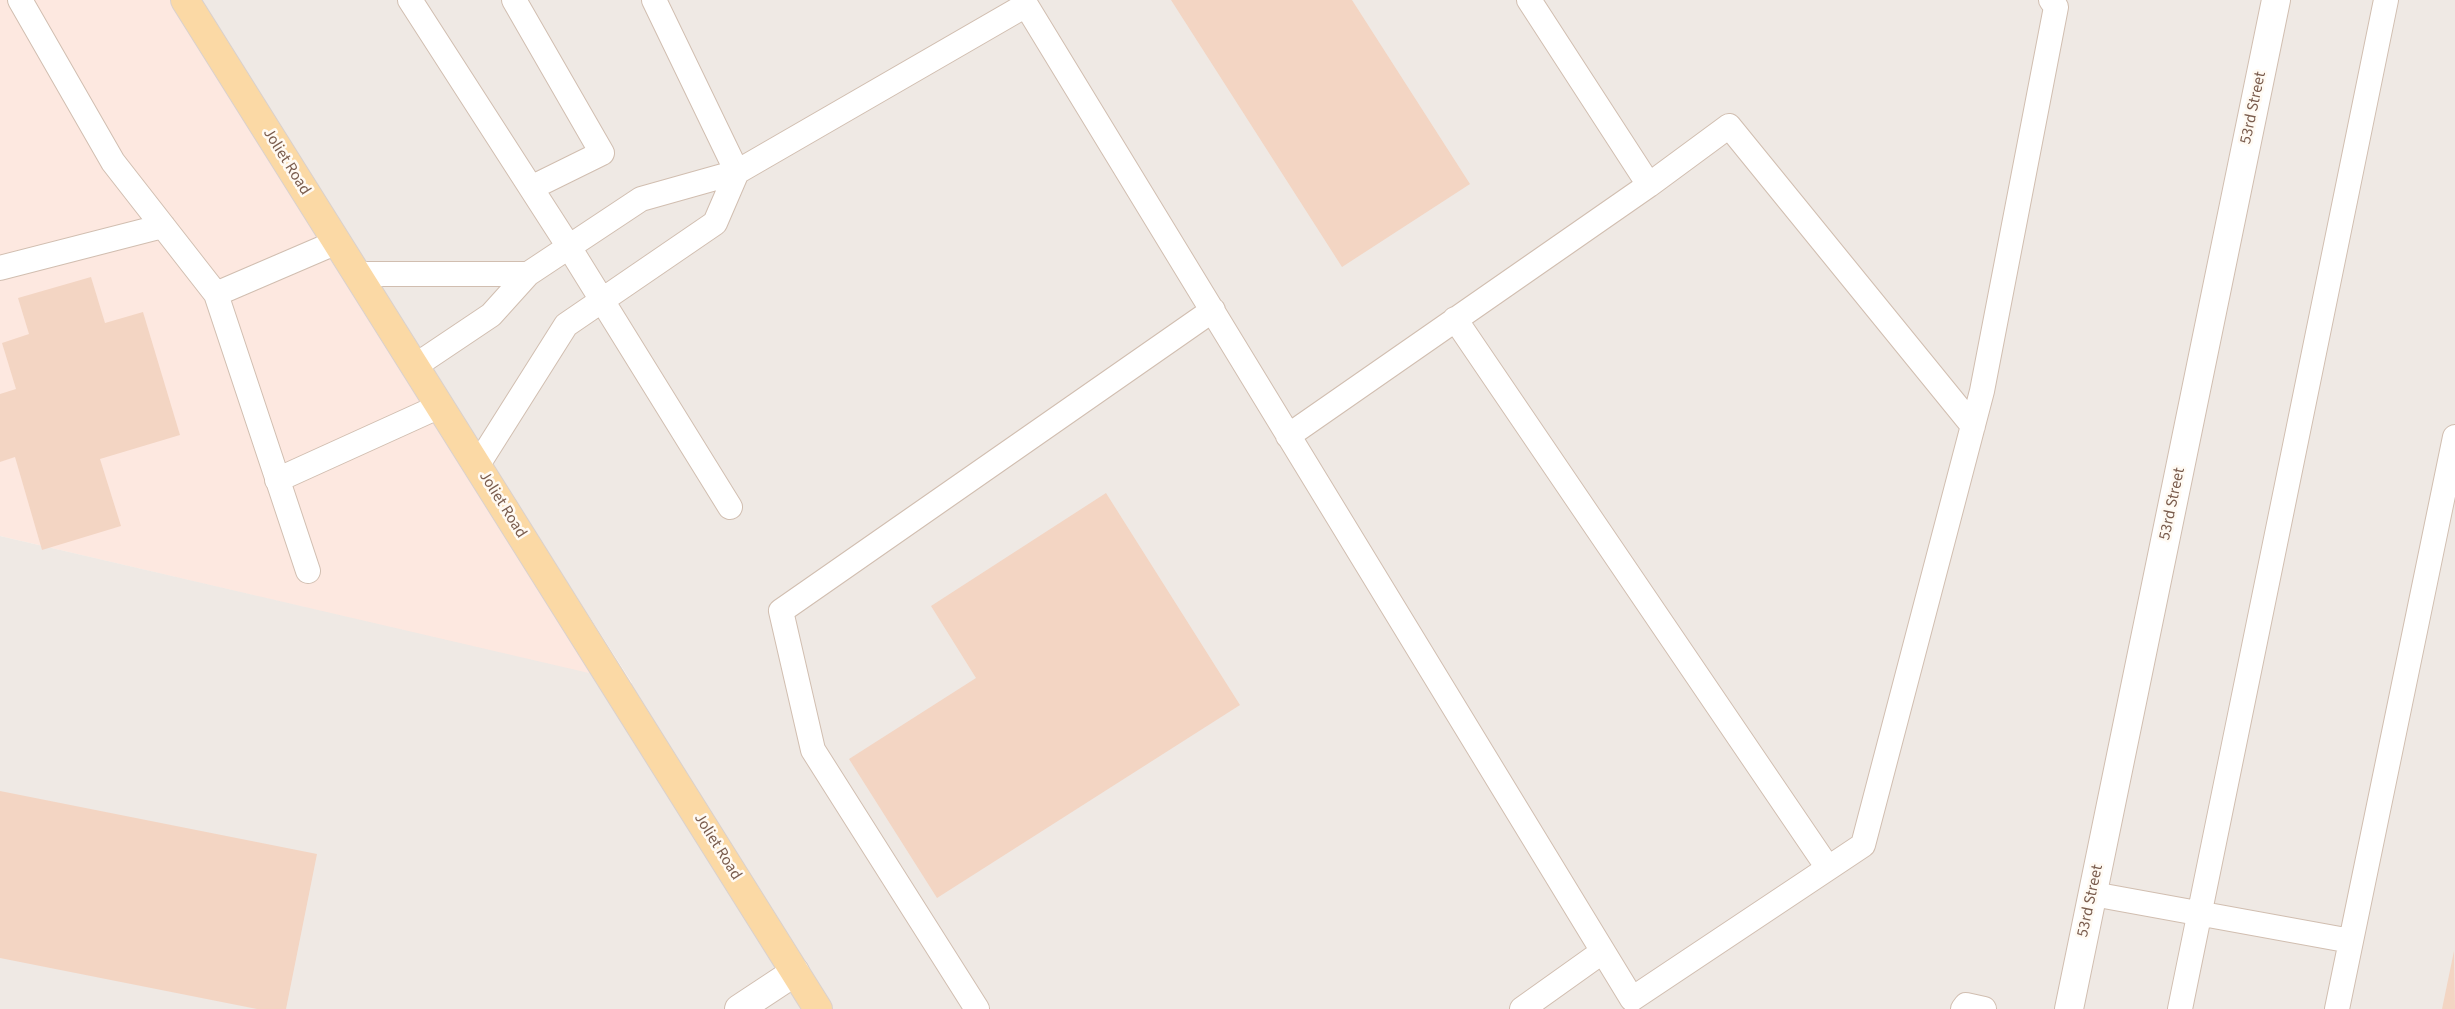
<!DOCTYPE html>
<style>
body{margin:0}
canvas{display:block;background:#fdf6ec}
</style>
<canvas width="2455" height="1009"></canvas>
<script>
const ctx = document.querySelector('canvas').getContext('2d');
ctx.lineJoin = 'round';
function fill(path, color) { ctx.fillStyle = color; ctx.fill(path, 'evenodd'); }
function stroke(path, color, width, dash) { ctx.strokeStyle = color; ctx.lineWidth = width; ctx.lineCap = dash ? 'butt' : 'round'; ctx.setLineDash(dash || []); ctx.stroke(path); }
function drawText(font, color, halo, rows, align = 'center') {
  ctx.font = font + ' "Source Sans 3",sans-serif'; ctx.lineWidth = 5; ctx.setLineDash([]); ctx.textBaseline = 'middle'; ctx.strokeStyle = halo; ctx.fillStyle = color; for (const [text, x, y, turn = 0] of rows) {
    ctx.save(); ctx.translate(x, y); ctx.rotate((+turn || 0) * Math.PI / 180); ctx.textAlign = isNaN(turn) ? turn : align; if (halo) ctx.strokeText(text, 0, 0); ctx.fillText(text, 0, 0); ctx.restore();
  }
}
fill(new Path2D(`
 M0,0H195L632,684L0,536Z`), '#fde8e0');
fill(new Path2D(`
 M195,0H2455V1009H0V536L632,683Z`), '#efe9e4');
fill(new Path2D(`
 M1171,0H1352L1470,184L1342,267Z
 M91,277L105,323L143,312L180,435L100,459L121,526L42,550L15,457L0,462V394L16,389L2,343L29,334L18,298Z
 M1106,493L1240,705L937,898L849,759L976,678L931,606Z
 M0,791L317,854L286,1009H257L0,958Z
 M2454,951L2455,1009H2442Z`), '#f3d5c3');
const lane = new Path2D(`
 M20,0L113,162L216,294
 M410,0L569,247L730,507
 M514,0L602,153L531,188
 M654,0L737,172L1026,5L1632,999L1863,845L1982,391L2056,7L2051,0
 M1649,185L1729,126L1973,426
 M0,268L163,226
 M356,274H528L641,199L737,172L715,223L566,325L477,466
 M1455,319L1828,868
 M415,366L491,315L528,274
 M1288,436L1649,185L1529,0
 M277,480L440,406
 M308,571L216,294L337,242
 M2093,894L2351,941
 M977,1009L813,750L781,611L1213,310
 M1522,1009L1602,952
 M1963,1009L1966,1005L1984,1009
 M2180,1009L2386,0
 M2337,1009L2455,437`);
const street = new Path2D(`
 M739,1009L795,972
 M2069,1009L2276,0`);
const primary = new Path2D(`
 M185,0L818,1009`);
stroke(lane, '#d1beb0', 26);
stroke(street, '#d1beb0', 30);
stroke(primary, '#dad1cd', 30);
stroke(lane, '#fff', 24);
stroke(street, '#fff', 28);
stroke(primary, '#fbd9a5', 28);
drawText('16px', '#7a5c4d', '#fffaf3', [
 ["53rd Street",2254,108,-78],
 ["Joliet Road",286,162,58],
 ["53rd Street",2173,504,-78],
 ["Joliet Road",502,505,58],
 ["Joliet Road",717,847,58],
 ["53rd Street",2091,901,-78]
]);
</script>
